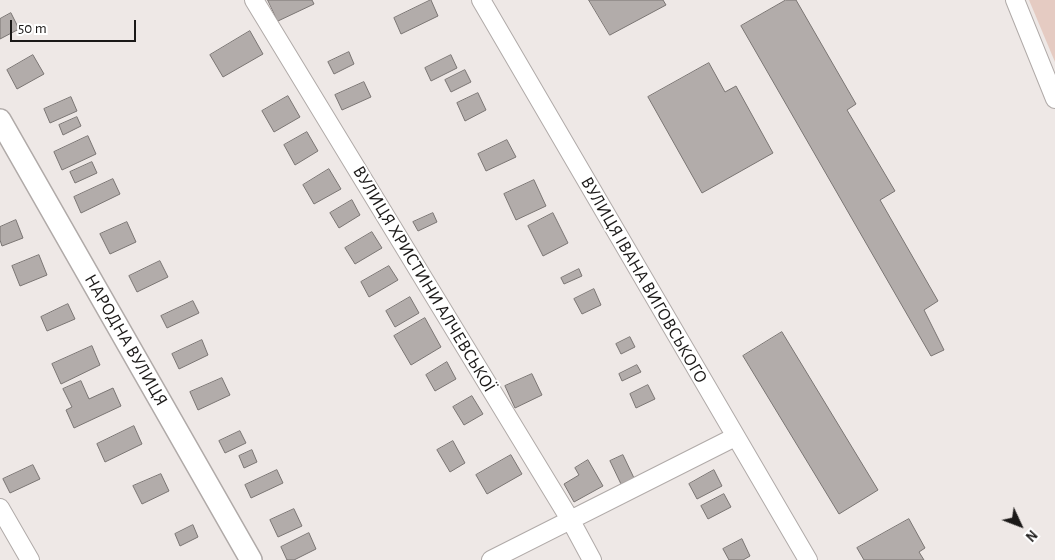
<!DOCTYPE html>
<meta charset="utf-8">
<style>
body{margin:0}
#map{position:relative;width:1055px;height:560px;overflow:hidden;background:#eee8e6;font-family:"Alegreya Sans",sans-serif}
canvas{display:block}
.north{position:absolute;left:995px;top:500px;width:50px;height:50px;-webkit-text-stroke:4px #fff;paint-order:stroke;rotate:133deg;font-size:14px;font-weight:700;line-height:20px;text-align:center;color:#1b1918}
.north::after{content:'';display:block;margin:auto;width:18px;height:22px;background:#1b1918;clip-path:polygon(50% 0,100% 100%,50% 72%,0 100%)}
.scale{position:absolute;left:10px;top:20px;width:126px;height:22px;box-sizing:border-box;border:2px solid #1b1918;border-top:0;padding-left:6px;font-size:15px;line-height:18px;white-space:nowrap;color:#1b1918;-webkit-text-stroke:4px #fff;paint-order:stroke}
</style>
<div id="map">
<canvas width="1055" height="560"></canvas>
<div class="north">N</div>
<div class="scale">50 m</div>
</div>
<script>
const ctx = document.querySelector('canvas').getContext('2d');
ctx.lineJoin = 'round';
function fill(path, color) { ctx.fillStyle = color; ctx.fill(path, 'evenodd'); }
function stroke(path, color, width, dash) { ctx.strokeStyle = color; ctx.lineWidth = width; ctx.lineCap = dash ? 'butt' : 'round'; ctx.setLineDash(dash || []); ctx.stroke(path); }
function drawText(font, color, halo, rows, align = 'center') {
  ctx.font = font + ' "Alegreya Sans",sans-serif'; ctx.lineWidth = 4; ctx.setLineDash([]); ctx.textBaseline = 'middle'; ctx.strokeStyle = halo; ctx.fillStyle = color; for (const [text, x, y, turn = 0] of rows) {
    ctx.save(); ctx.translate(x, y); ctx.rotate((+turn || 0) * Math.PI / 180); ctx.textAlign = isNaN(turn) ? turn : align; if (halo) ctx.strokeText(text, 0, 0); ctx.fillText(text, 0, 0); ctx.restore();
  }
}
fill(new Path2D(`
 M1029,0H1055V62Z`), '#e5cbc2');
const building = new Path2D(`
 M268,0H312L314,4L278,21Z
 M431,0L438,16L401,34L394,18Z
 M589,0H663L666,5L610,35Z
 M786,0H796L856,104L847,110L895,191L880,200L938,301L924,310L944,350L931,356L741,26Z
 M11,13L19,29L0,39V19Z
 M250,31L263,54L223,77L210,55Z
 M349,52L354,64L334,74L328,62Z
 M33,55L44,74L17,89L7,70Z
 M451,55L457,68L431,81L425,68Z
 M709,63L725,92L736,86L773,153L702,193L648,97Z
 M465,70L471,82L451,92L445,80Z
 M364,82L371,97L342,110L335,95Z
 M478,93L486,110L465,121L457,103Z
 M288,96L300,117L274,132L262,111Z
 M71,97L77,111L50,123L44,109Z
 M77,117L81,126L63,135L59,125Z
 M307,132L318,151L295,165L284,145Z
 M88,136L96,154L62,170L54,152Z
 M507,140L516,157L486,171L478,154Z
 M92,162L97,173L75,183L70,172Z
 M329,169L341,189L314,204L303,185Z
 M113,179L120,194L81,213L74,197Z
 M534,180L546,206L516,220L504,194Z
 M352,200L360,215L339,228L330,213Z
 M433,213L437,222L418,231L413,222Z
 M553,213L568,243L543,256L528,226Z
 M16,220L23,238L2,246L0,240V227Z
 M127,222L136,242L110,254L100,234Z
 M372,232L382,248L355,264L345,248Z
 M39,255L47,275L20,286L12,266Z
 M160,261L168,277L137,292L129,276Z
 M389,266L398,280L369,297L361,282Z
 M579,269L582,276L564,284L561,278Z
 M594,289L601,305L582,314L574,299Z
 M410,297L419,313L395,327L386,311Z
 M193,301L199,313L167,328L161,316Z
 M68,304L75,319L47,331L41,317Z
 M425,318L441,347L411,365L394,336Z
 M782,332L878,490L839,514L743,356Z
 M630,337L635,347L621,354L616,344Z
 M202,340L208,355L179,369L172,354Z
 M92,346L100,365L61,384L52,364Z
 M447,362L456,379L435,391L426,375Z
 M637,365L641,372L622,381L619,374Z
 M532,374L542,395L515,408L505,386Z
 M222,378L230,395L198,410L190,392Z
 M81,381L89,399L113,388L121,406L74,428L66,410L72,407L63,389Z
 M648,385L655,399L636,408L630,394Z
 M472,396L483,414L464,425L453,407Z
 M134,426L142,444L105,462L97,444Z
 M240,431L246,443L225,453L219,441Z
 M453,441L465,463L450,472L437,450Z
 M252,450L257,462L244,468L239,456Z
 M511,455L522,474L487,494L476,475Z
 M623,455L634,478L621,484L610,461Z
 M588,460L603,486L574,502L564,484L579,475L575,468Z
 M33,465L40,479L10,493L3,479Z
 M277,470L283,483L251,498L245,485Z
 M714,470L722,486L697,499L689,484Z
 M161,474L169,491L142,504L133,486Z
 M724,494L731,507L708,519L701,506Z
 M294,509L302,526L278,537L270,520Z
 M909,519L925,548L919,552L924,560H864L857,548Z
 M193,525L198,537L180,546L175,534Z
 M309,533L316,549L294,560H287L281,547Z
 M742,539L750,556L743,560H729L723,549Z`);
fill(building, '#b2acaa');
stroke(building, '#7a7573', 1);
const minor = new Path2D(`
 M254,0L571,521L592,560
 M481,0L808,560
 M1015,0L1055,99
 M0,508L30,560
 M491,560L735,437`);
const tertiary = new Path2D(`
 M0,120L251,560`);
stroke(minor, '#b0aaa8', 20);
stroke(tertiary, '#b0aaa8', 24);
stroke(minor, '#fff', 18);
stroke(tertiary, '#fff', 21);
drawText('18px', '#1b1918', '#fff', [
 ["ВУЛИЦЯ ХРИСТИНИ АЛЧЕВСЬКОЇ",424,279,59],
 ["ВУЛИЦЯ ІВАНА ВИГОВСЬКОГО",644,280,60],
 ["НАРОДНА ВУЛИЦЯ",126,340,60]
]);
</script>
